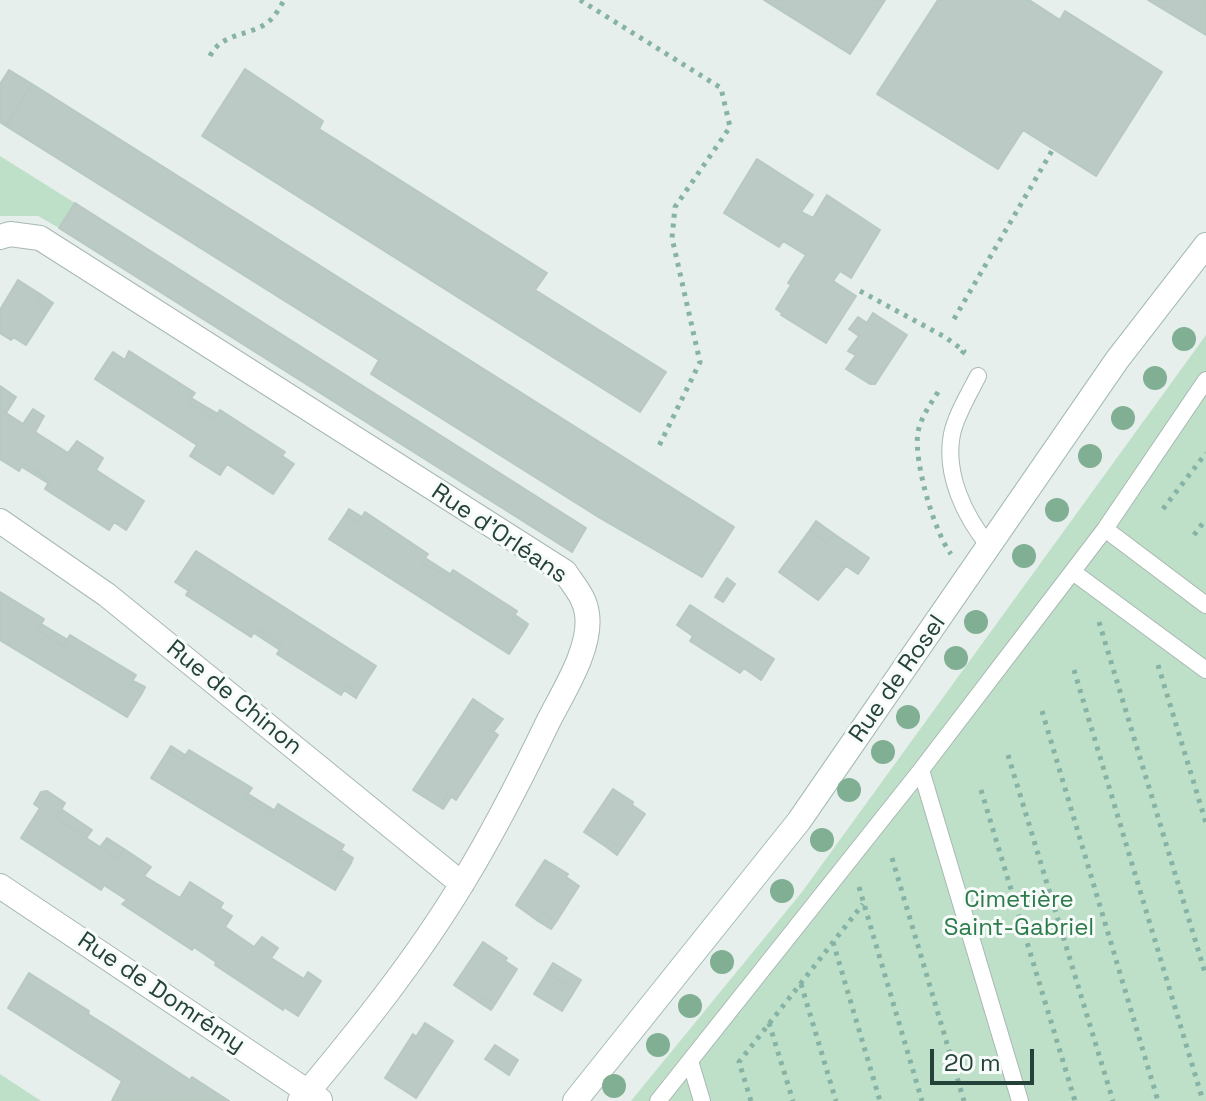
<!DOCTYPE html>
<meta charset="utf-8">
<style>
body{margin:0}
#map{position:relative;width:1206px;height:1101px;overflow:hidden;background:#e6efeb;font-family:"Space Grotesk",sans-serif}
canvas{display:block}
.scale{position:absolute;left:930px;top:1049px;width:104px;height:36px;box-sizing:border-box;border:4px solid #24423a;border-top:0;padding-left:10px;font-size:24px;line-height:28px;white-space:nowrap;color:#24423a;-webkit-text-stroke:6px #f7fbf9;paint-order:stroke}
</style>
<div id="map">
<canvas width="1206" height="1101"></canvas>
<div class="scale">20 m</div>
</div>
<script>
const ctx = document.querySelector('canvas').getContext('2d');
ctx.lineJoin = 'round';
function fill(path, color) { ctx.fillStyle = color; ctx.fill(path, 'evenodd'); }
function stroke(path, color, width, dash) { ctx.strokeStyle = color; ctx.lineWidth = width; ctx.lineCap = dash ? 'butt' : 'round'; ctx.setLineDash(dash || []); ctx.stroke(path); }
function drawText(font, color, halo, rows, align = 'center') {
  ctx.font = font + ' "Space Grotesk",sans-serif'; ctx.lineWidth = 6; ctx.setLineDash([]); ctx.textBaseline = 'middle'; ctx.strokeStyle = halo; ctx.fillStyle = color; for (const [text, x, y, turn = 0] of rows) {
    ctx.save(); ctx.translate(x, y); ctx.rotate((+turn || 0) * Math.PI / 180); ctx.textAlign = isNaN(turn) ? turn : align; if (halo) ctx.strokeText(text, 0, 0); ctx.fillText(text, 0, 0); ctx.restore();
  }
}
fill(new Path2D(`
 M0,156L75,203L59,228L38,216H0Z
 M1206,335V1101H631L802,892Z
 M0,1074L41,1101H0Z`), '#bfe0c8');
const building = new Path2D(`
 M764,0H885L850,54Z
 M938,0H1029L1060,20L1065,11L1162,72L1096,176L1023,130L998,169L877,94Z
 M1148,0H1206V35Z
 M245,69L323,121L319,129L547,273L535,290L666,372L640,412L202,136Z
 M9,70L32,84L6,126L0,122V84Z
 M32,84L734,527L702,577L600,518L371,374L379,360L6,126Z
 M757,159L813,195L801,212L813,218L827,195L880,230L851,278L840,271L833,281L856,296L826,343L781,315L782,313L776,309L791,285L788,283L806,255L783,241L779,247L724,213Z
 M75,203L586,528L572,552L59,228Z
 M18,280L40,294L36,301L49,309L26,345L13,337L11,340L0,333V310Z
 M40,294L53,303L49,309L36,301Z
 M873,313L907,335L875,384H870L846,369L856,355L848,351L859,336L849,329L858,317L867,323Z
 M129,351L195,393L188,402L214,419L220,410L285,452L279,460L291,468L273,494L227,464L220,475L190,456L197,445L95,379L113,352L125,360Z
 M0,386L16,397L6,413L23,424L33,409L44,416L35,432L68,453L77,441L103,458L96,470L144,501L126,530L114,522L109,530L45,489L50,480L24,463L19,471L0,459Z
 M191,398L218,414L214,419L188,402Z
 M282,456L294,464L291,468L279,460Z
 M24,463L50,480L48,483L22,467Z
 M349,509L362,517L359,522L346,514Z
 M365,512L428,554L422,562L448,578L453,570L517,611L512,619L526,628L509,654L329,539L346,514L359,522Z
 M816,521L834,534L827,543L810,530Z
 M810,530L827,543L834,534L869,558L858,574L846,566L818,600L779,572Z
 M196,551L376,666L358,694L346,686L341,695L277,654L282,646L256,629L251,637L186,595L191,587L178,578Z
 M425,558L450,574L448,578L422,562Z
 M178,578L191,587L189,591L175,582Z
 M727,578L735,584L723,602L715,597Z
 M0,592L44,619L37,631L64,646L70,635L136,675L130,685L142,693L127,717L0,640Z
 M690,605L774,659L761,680L744,668L740,673L690,641L693,636L677,625Z
 M515,615L528,624L526,628L512,619Z
 M41,624L68,640L64,646L37,631Z
 M256,629L282,646L280,650L254,633Z
 M133,681L145,687L142,693L130,685Z
 M346,686L358,694L356,698L344,690Z
 M473,699L498,716L490,729L498,735L456,800L447,794L440,807L413,790Z
 M498,716L503,719L493,732L490,729Z
 M171,746L185,755L182,760L168,751Z
 M189,750L252,788L245,798L272,815L278,804L344,845L338,855L351,863L335,890L151,778L168,751L182,760Z
 M613,789L633,802L632,805L645,814L621,849L609,840L605,846L584,832Z
 M47,791L65,803L56,818L118,859L124,849L151,867L144,876L180,898L190,882L223,903L220,908L232,916L225,927L254,947L262,937L278,948L271,958L304,979L308,972L321,981L298,1016L284,1007L283,1010L215,965L216,962L194,947L192,950L122,904L127,900L104,885L101,890L21,838L40,808L34,804L41,792Z
 M248,794L274,810L272,815L245,798Z
 M447,794L451,797L443,809L440,807Z
 M61,809L92,830L86,838L56,818Z
 M107,838L124,849L118,859L100,847Z
 M609,840L621,849L617,855L605,846Z
 M341,850L353,858L351,863L338,855Z
 M545,860L568,874L566,877L579,886L556,922L542,913L538,921L516,905Z
 M542,913L556,922L551,929L538,921Z
 M483,942L507,958L505,961L517,969L495,1004L483,996L479,1002L454,985Z
 M553,963L581,980L575,990L547,973Z
 M29,973L89,1011L88,1014L115,1031L190,1080L192,1077L229,1101H112L122,1081L8,1008Z
 M547,973L575,990L562,1011L534,994Z
 M483,996L495,1004L491,1010L479,1002Z
 M425,1023L453,1041L416,1098L385,1078L413,1034L416,1037Z
 M495,1045L518,1060L509,1075L485,1059Z`);
fill(building, '#bbcac4');
stroke(building, '#b8c9c2', 2);
const lane = new Path2D(`
 M978,376C969,394 956,415 952,434C944,474 965,517 989,546
 M1105,529L1206,605
 M1073,572L1206,670
 M921,770L1020,1101
 M690,1061L702,1101
 M658,1101L921,770L1105,529L1206,380`);
const street = new Path2D(`
 M0,237L10,234L40,238L565,572C574,586 585,597 587,614C592,648 563,692 548,722C522,776 495,830 463,882C416,960 358,1032 300,1101
 M0,521L107,595L462,884
 M0,886L320,1100`);
const secondary = new Path2D(`
 M575,1101L799,821L1117,360L1206,245`);
stroke(lane, '#a8b8b2', 18);
stroke(street, '#a8b8b2', 26);
stroke(secondary, '#a4bbb3', 26);
stroke(new Path2D(`
 M580,0L721,88L730,127L675,207L672,238L700,362L658,448
 M210,56C221,34 245,36 264,25C274,19 279,9 284,0
 M860,291L945,337L964,351L960,356
 M954,319L1053,149
 M938,392C930,405 921,417 918,432C913,459 934,532 951,554
 M1163,509L1206,453
 M1194,535L1206,519
 M1099,622L1206,976
 M1158,665L1206,823
 M1074,670L1203,1101
 M1042,711L1158,1101
 M1008,755L1113,1101
 M981,790L1075,1101
 M892,858L964,1101
 M859,887L922,1101
 M833,942L880,1101
 M801,984L836,1101
 M769,1023L793,1101
 M751,1101L739,1062L863,904`), '#86b3a5', 5, [4, 6]);
stroke(lane, '#fff', 16);
stroke(street, '#fff', 24);
stroke(secondary, '#fff', 24);
ctx.fillStyle = '#80af93';
for (const [x, y] of [
 [1184,339],
 [1155,378],
 [1123,418],
 [1090,456],
 [1057,510],
 [1024,556],
 [976,622],
 [956,658],
 [908,717],
 [883,752],
 [849,790],
 [822,840],
 [782,891],
 [722,962],
 [690,1006],
 [658,1045],
 [614,1086]
]) { ctx.beginPath(); ctx.arc(x, y, 12, 0, 2 * Math.PI); ctx.fill(); }
drawText('24px', '#24423a', '#f7fbf9', [
 ["Rue d'Orléans",499,534,34],
 ["Rue de Rosel",898,679,-55],
 ["Rue de Chinon",234,698,39],
 ["Rue de Domrémy",161,993,34]
]);
drawText('24px', '#2d7a4b', '#f7fbf9', [
 ["Cimetière",1019,900],
 ["Saint-Gabriel",1019,928]
]);
</script>
